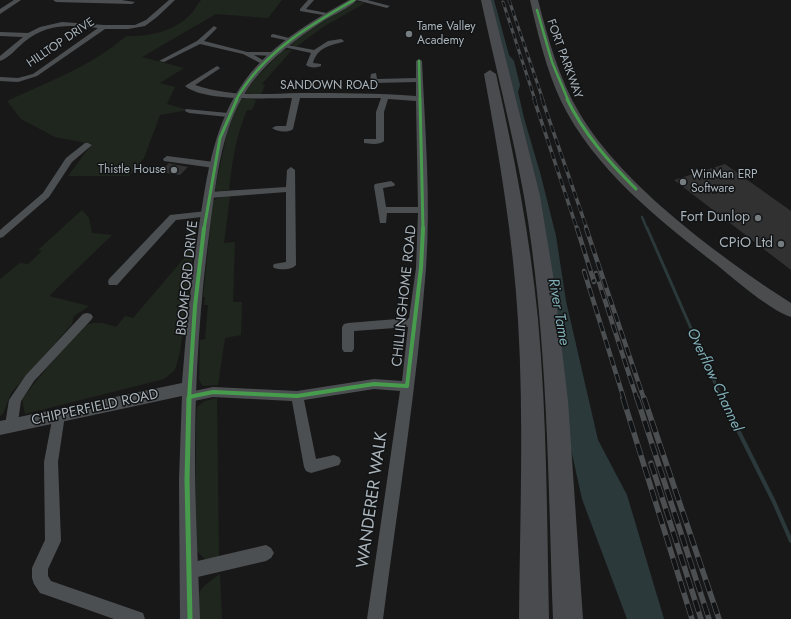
<!DOCTYPE html>
<style>
body{margin:0}
canvas{display:block;background:#181818}
</style>
<canvas width="791" height="619"></canvas>
<script>
const ctx = document.querySelector('canvas').getContext('2d');
ctx.lineJoin = 'round';
function fill(path, color) { ctx.fillStyle = color; ctx.fill(path, 'evenodd'); }
function stroke(path, color, width, dash) { ctx.strokeStyle = color; ctx.lineWidth = width; ctx.lineCap = dash ? 'butt' : 'round'; ctx.setLineDash(dash || []); ctx.stroke(path); }
function drawText(font, color, halo, rows, align = 'center') {
  ctx.font = font + ' Jost,sans-serif'; ctx.lineWidth = 3; ctx.setLineDash([]); ctx.textBaseline = 'middle'; ctx.strokeStyle = halo; ctx.fillStyle = color; for (const [text, x, y, turn = 0] of rows) {
    ctx.save(); ctx.translate(x, y); ctx.rotate((+turn || 0) * Math.PI / 180); ctx.textAlign = isNaN(turn) ? turn : align; if (halo) ctx.strokeText(text, 0, 0); ctx.fillText(text, 0, 0); ctx.restore();
  }
}
fill(new Path2D(`
 M201,0H282L268,18L216,14L142,57L184,68L160,83L175,87L167,104L188,110L160,115L144,158L129,176H68L92,144L55,137L21,119L7,101C48,82 92,66 126,36C148,37 173,32 190,15C194,11 197,5 201,0Z
 M359,2L365,3L323,27L296,47L290,44C304,33 342,3 359,2Z
 M283,50H292L262,84L265,85L261,95L245,93L255,79Z
 M246,98L256,100L252,110H247C236,136 232,162 229,190L218,191L215,189L227,133L239,100Z
 M230,196L224,243L235,242L233,302H242L241,335L225,338L218,385L203,386L199,380L200,340L205,339L208,305H204L205,297H203L213,201L218,198Z
 M82,210L89,218L92,233L112,235L49,296L89,306L74,316L72,324L11,393L3,414L0,416V279L20,263L28,264L42,251L38,250Z
 M188,222L197,223L180,352L175,370L164,379L25,414L22,399C31,388 79,327 89,324C99,321 107,324 116,327L125,316L133,318L186,256Z
 M217,398L219,558L206,560L196,550V421L197,407L205,401Z
 M220,574L222,619H198C197,590 196,591 220,574Z`), '#1f261e');
fill(new Path2D(`
 M488,0H494L509,55L514,61L520,85L518,92L524,118L541,176L556,236L566,301L598,440L627,495L664,619H627L582,499L552,363L543,299Z`), '#2b393b');
stroke(new Path2D(`
 M642,217L647,229`), '#2b393b', 2.5);
stroke(new Path2D(`
 M647,228L722,399`), '#2b393b', 3);
stroke(new Path2D(`
 M722,398L774,502L791,541`), '#2b393b', 4);
fill(new Path2D(`
 M169,163L172,164L188,167L180,175L160,172Z
 M725,164L791,211V270L674,180Z`), '#313132');
fill(new Path2D(`
 M14,0H21L0,14V9Z
 M53,0H121L135,2L132,4L56,2Z
 M169,0H175L157,17L145,26L128,29H105L37,76L18,82L0,81V77L18,78L33,74L98,28C70,25 47,23 24,42C17,48 9,58 0,61V56L23,37L0,36V32L28,33L40,27L62,22L104,25H135L146,20Z
 M308,0H314L306,9L332,14L329,16L300,11V9Z
 M356,0H367L390,6L387,8Z
 M214,26L217,28L204,41L247,52H273L276,54L273,56L254,55L266,62V64L264,65L243,54L200,44L164,62L159,61L197,41Z
 M273,34L293,39L290,41L271,37V35Z
 M341,39L344,41L343,42C330,45 317,48 313,63L321,64V66C317,68 309,68 306,65L311,53L279,46L282,44L314,50L328,41Z
 M419,59L422,61C425,130 431,200 426,268C417,386 398,502 383,619H367L400,391L374,389L304,400L316,459L334,455L339,457L341,461L339,465L311,473L306,471L304,467L292,401L213,397L189,402L185,401L183,397L185,393L213,387L297,391L374,379L402,381L408,327L354,331V349L352,352H344L342,349V327L344,324L348,323L409,318L416,268L418,213H387L386,223H380L374,186L375,184L391,181L395,184L394,186L383,188L386,207H418L416,101L388,99L384,112V141C380,145 370,144 364,143V139H376V112L381,98H300L293,129C288,133 277,132 272,128L276,126H286L292,98C267,98 204,102 185,86L217,66L220,68L219,69L195,85C230,97 264,94 300,93C339,93 377,93 416,96V82L374,83L370,81L371,74L376,73L377,79L416,78V61Z
 M186,109L228,113L232,115L228,117L189,113L185,111Z
 M85,143H88L92,145L72,162L49,197L3,237L0,238V230L43,193L66,158Z
 M167,156L214,162L218,165L214,168L164,161L163,159Z
 M291,167L295,170L296,265C292,270 281,270 274,268L273,266L274,264L286,262V192L209,198L204,195L209,192L286,187L287,170Z
 M207,211L210,212V216L176,220L117,285H109L108,282L109,279L170,215Z
 M87,313L91,314L93,317L91,320L34,381L21,401L17,429L12,431L7,429L5,425L9,400L26,375L83,314Z
 M59,410L64,411L65,415L58,462L61,541L48,569V576L51,581L143,613L145,619H114L46,595L40,593L34,584L32,578V568L45,540L44,462L53,415L54,411Z
 M266,545L271,548L274,553L271,558L266,561L189,579L184,576L181,571L184,566L189,563Z`), '#4c4f51');
fill(new Path2D(`
 M349,0H357C348,9 334,14 323,21C297,38 272,57 253,81C221,123 217,177 210,227C200,301 195,377 195,452C195,507 198,563 200,619H180L179,480L182,396L0,435V421L182,383C186,331 191,279 199,227C207,174 214,122 246,79C272,44 312,21 349,0Z`), '#4c4f51');
fill(new Path2D(`
 M530,0H538C548,39 559,79 580,114C623,186 720,257 791,303V317C771,311 734,279 717,265C659,220 594,169 561,101C546,69 538,34 530,0Z`), '#4a4c4d');
fill(new Path2D(`
 M481,0H491L540,196L553,275L568,401L583,619H553C548,478 548,336 524,196C512,131 495,65 481,0Z
 M490,70L496,74C514,155 530,236 538,319C547,419 547,519 549,619H519C520,519 524,419 518,320C513,237 499,155 484,74Z`), '#4a4b4e');
const railFar3 = new Path2D(`
 M509,0L543,100
 M503,2L535,100`);
const railFar2 = new Path2D(`
 M534,99L577,229
 M542,99L587,229`);
const railFar1 = new Path2D(`
 M577,228L594,282
 M586,228L644,399
 M584,271L624,399
 M596,273L637,399`);
const rail = new Path2D(`
 M623,398L692,619
 M637,398L709,619
 M644,398L719,619
 M651,463L701,619`);
stroke(railFar3, '#4c4f51', 3);
stroke(railFar2, '#4c4f51', 3.5);
stroke(railFar1, '#4c4f51', 4.5);
stroke(rail, '#4c4f51', 5.5);
stroke(railFar3, '#121314', 2, [5.5]);
stroke(railFar2, '#121314', 2.5, [7]);
stroke(railFar1, '#121314', 3, [9]);
stroke(rail, '#121314', 4, [12]);
stroke(new Path2D(`
 M537,10L552,62L568,100
 M419,61L420,100
 M236,100C262,53 310,25 354,0`), '#469c4c', 2.5);
stroke(new Path2D(`
 M420,99L423,229
 M567,99C584,134 609,162 636,189
 M204,229L220,138L237,99`), '#469c4c', 3);
stroke(new Path2D(`
 M189,397L213,392L297,396L374,384L407,386L421,268L423,228
 M189,399L195,306L204,228`), '#469c4c', 4);
stroke(new Path2D(`
 M189,398L187,480L190,619`), '#469c4c', 5);
for (const [x, y, r, color] of [
 [409,34,4,"#767d81"],
 [174,170,4,"#767d81"],
 [683,182,4,"#767d81"],
 [758,218,4,"#767d81"],
 [781,244,4,"#767d81"]
]) { const dot = new Path2D(); dot.arc(x, y, r, 0, 2 * Math.PI); ctx.fillStyle = color; ctx.fill(dot); stroke(dot, '#121314', 1.5); }
drawText('12px', '#a9b3ba', '#121314', [
 ["Tame Valley",417,27],
 ["Academy",417,41],
 ["Thistle House",166,170,"right"],
 ["WinMan ERP",691,175],
 ["Software",691,189]
], 'left');
drawText('12px', '#a9b3ba', '#121314', [
 ["HILLTOP DRIVE",61,43,-34],
 ["FORT PARKWAY",564,59,70],
 ["SANDOWN ROAD",329,86]
]);
drawText('14px', '#a9b3ba', '#121314', [
 ["Fort Dunlop",750,218],
 ["CPiO Ltd",773,244]
], 'right');
drawText('14px', '#a9b3ba', '#121314', [
 ["BROMFORD DRIVE",188,278,-84],
 ["CHILLINGHOME ROAD",405,296,-84],
 ["CHIPPERFIELD ROAD",95,408,-12]
]);
drawText('italic 15px', '#7fadb5', '#121314', [
 ["River Tame",558,312,80],
 ["Overflow Channel",714,380,65]
]);
drawText('17px', '#a9b3ba', '#121314', [
 ["WANDERER WALK",373,500,-82]
]);
</script>
